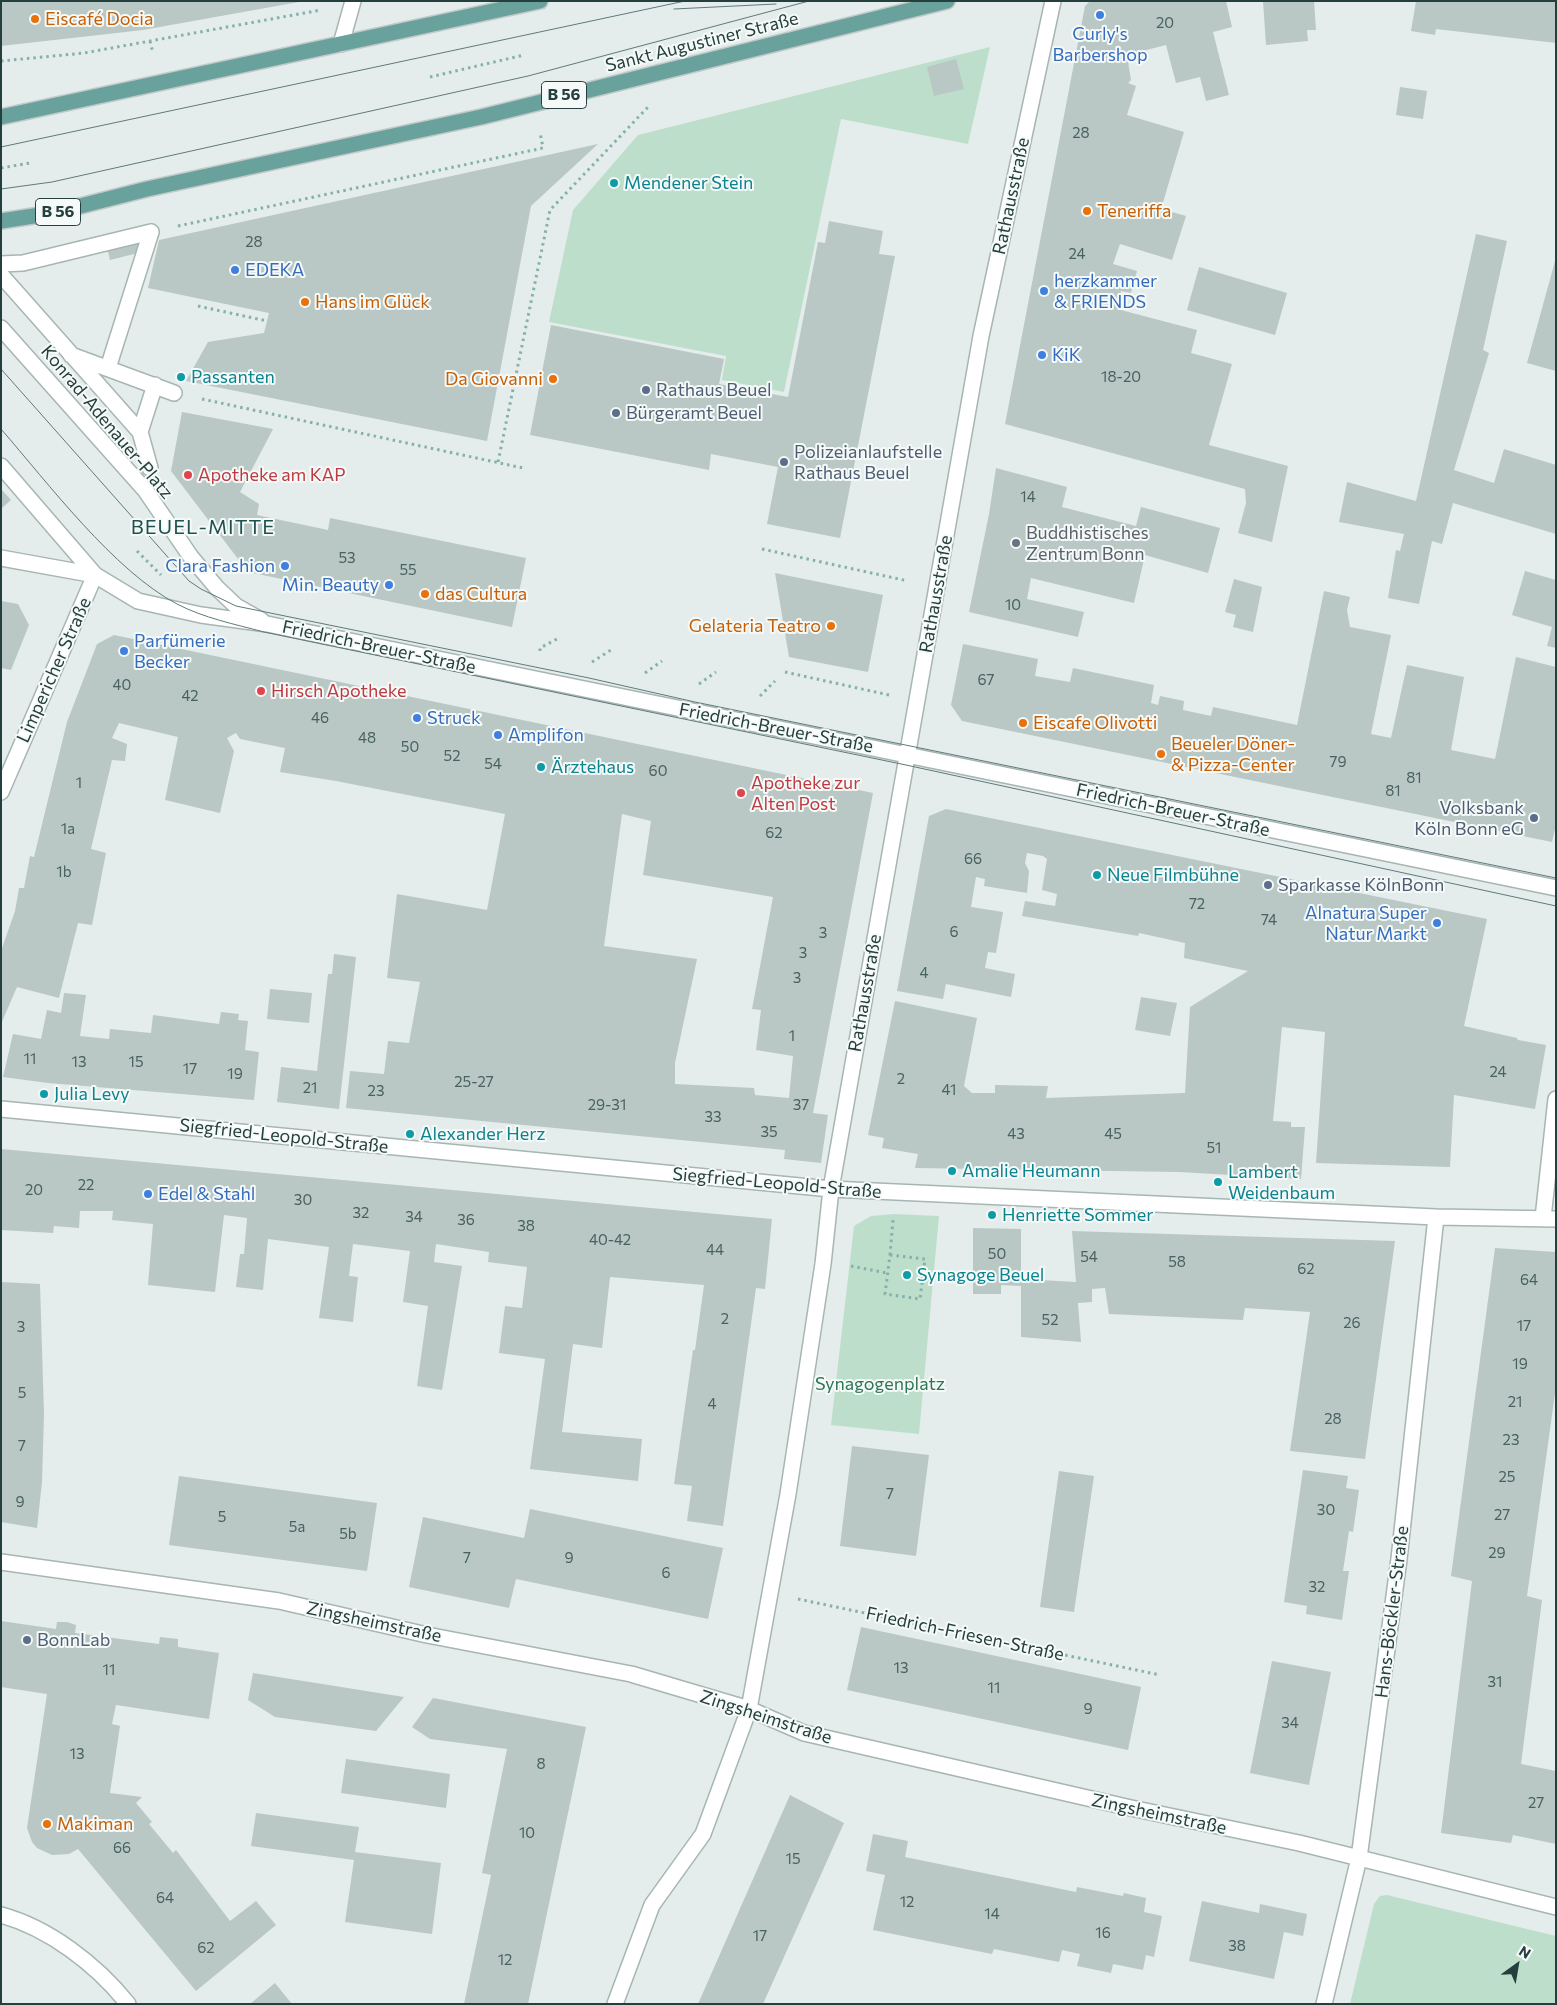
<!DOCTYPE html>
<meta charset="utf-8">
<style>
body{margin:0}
#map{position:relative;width:1557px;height:2005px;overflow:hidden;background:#e4edeb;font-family:Commissioner,sans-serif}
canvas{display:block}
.frame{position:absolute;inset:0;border:2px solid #243f3d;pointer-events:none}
.north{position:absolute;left:1492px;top:1940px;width:50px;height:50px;-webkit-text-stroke:4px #f5faf8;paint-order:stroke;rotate:32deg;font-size:14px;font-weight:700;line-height:20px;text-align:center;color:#243f3d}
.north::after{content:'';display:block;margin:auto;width:18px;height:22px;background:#243f3d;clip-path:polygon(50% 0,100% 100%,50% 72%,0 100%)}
</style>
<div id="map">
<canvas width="1557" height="2005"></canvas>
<div class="frame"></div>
<div class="north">N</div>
</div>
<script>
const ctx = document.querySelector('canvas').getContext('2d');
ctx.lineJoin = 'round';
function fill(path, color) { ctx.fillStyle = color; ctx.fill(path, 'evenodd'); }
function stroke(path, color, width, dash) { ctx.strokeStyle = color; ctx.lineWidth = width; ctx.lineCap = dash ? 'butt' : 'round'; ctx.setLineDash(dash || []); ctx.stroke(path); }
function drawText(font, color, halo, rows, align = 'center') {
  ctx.font = font + ' Commissioner,sans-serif'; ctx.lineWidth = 4; ctx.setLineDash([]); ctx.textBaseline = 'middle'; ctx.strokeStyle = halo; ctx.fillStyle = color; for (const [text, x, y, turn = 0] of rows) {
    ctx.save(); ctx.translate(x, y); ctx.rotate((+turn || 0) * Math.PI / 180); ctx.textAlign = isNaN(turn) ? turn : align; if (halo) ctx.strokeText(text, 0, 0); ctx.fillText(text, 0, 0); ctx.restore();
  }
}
fill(new Path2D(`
 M990,47L968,144L841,119L784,392L722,380L726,356L549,322L573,210L638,135Z
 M894,1214L939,1216L919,1434L831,1425L854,1226L871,1216Z
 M1387,1895L1556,1936V2004H1350L1374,1904L1380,1896Z`), '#bedecc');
fill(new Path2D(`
 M1,1H299V2L143,30L1,46Z
 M1090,1H1226L1232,27L1213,32L1229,95L1206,101L1200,77L1176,83L1166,45L1127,55L1131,80L1128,83L1136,86L1127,115L1184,132L1161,209L1186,216L1172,260L1120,244L1113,264L1137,271L1131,293L1121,291L1117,309L1197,330L1191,353L1232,364L1209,445L1288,466L1272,542L1238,533L1246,503L1245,489L1005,424L1085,6Z
 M1263,1H1314L1316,30H1307L1308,41L1266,45Z
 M1416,1H1556V43L1436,29L1435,35L1411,31Z
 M956,59L964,89L934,96L927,67Z
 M1400,87L1427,91L1423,119L1396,115Z
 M598,144L531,206L487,441L186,381L208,342L264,333L269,313L148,288L159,240Z
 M829,221L883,231L879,254L895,256L840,538L767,524L778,467L711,454L709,470L530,435L551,325L724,359L719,384L788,397L818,242L825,243Z
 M1476,234L1507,241L1483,350L1489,353L1454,470L1494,483L1504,449L1556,465V534L1453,503L1442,544L1432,541L1419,604L1388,598L1396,550L1400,551L1404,534L1339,522L1347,482L1416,501Z
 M140,240L142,252L110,260L107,247Z
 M1555,261H1556V371L1527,363Z
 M1199,267L1287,293L1275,335L1187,310Z
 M182,412L273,429L240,492L259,504L257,515L328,530L330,518L526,558L512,627L248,572L171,471Z
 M996,468L1067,487L1062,507L1136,526L1141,507L1220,528L1208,573L1145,555L1134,603L1031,578L1027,599L1084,612L1078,637L969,612L989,514Z
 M1,489L11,500L2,508L1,507Z
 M1525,571L1556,580V648L1547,646L1552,627L1512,615Z
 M775,573L883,595L868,672L789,657Z
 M1234,579L1262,587L1253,632L1233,627L1236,615L1225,612Z
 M1324,591L1350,597L1347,610L1350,627L1391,635L1371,734L1391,738L1407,665L1464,677L1451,750L1495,759L1516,657L1556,667V825L1552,842L962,721L951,705L963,644L1038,659L1035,676L1070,682L1073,668L1154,685L1151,703L1158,705L1160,696L1184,701L1183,710L1211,716L1213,707L1297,725Z
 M1,601L18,604L29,625L11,670L1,668Z
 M114,635L873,793L813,1113L828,1115L821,1163L784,1159L785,1150L346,1108L350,1071L384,1074L388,1041L409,1043L420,982L387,978L397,894L487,910L505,814L336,781L280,772L285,748L240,739L236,733L227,738L234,751L220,813L165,800L178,737L119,723L112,738L127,744L125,761L112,760L91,849L106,853L92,925L78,923L59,998L17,987L1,1024V951L15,911L19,888H24L30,856L34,857L67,722L97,644ZM622,814L651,821L643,875L773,897L752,1009L761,1010L756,1050L793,1056L789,1098L755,1095L754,1088L675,1084V1063L697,959L604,946Z
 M946,809L1487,919L1464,1026L1517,1038L1518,1040L1546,1045L1535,1109L1454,1095L1450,1167L1316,1163L1325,1032L1282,1027L1273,1121L1291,1122V1127H1305L1301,1179L1179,1172L915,1168L918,1154L882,1148L884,1138L868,1135L895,1001L977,1018L964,1086L972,1093H995V1085L1048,1086L1046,1098L1185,1093L1190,1007L1248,971L1184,958L1185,943L1139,933L1138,936L1022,916L1025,901L1055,906L1057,894L1042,890L1047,859L1043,856L1027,853L1025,863L1029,871L1027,893L984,886L985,879L976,877L971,907L1003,912L996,953L988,952L985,968L1015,974L1011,997L946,984L943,999L897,991L929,816Z
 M334,954L356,957L339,1109L277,1102L281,1067L317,1071L328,974H332Z
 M270,989L312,993L309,1023L267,1019Z
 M64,993L86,995L80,1036L109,1039L110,1029L151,1033L153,1015L219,1024L221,1012L239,1014L238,1020L248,1021L245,1050L259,1052L254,1100L48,1083L3,1077L13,1034L41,1039L47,1010L61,1013Z
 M1141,997L1177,1003L1170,1036L1135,1030Z
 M1,1149L772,1219L765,1289L756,1288L723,1526L687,1521L692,1486L674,1484L693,1350H695L704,1285L610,1277L602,1348L573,1344L562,1432L642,1439L638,1481L530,1469L545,1359L499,1353L505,1306L522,1308L527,1267L488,1262L489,1252L436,1244L434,1262L462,1266L442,1390L417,1386L428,1306L403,1302L410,1251L353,1244L349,1276L358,1277L353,1322L319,1318L329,1247L268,1239L263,1290L236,1287L240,1254H244L247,1218L224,1215L215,1292L148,1285L153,1224L112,1220L113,1211H80L79,1228L54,1226L53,1233L1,1230Z
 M973,1228L1021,1229V1279L1076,1282L1072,1231L1395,1241L1365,1459L1290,1451L1310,1312L1245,1308L1243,1320L1109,1314L1105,1288L1092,1289V1302L1078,1303L1081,1342L1021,1337V1286L1001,1285V1294H973Z
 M1495,1248L1556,1252V1386L1527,1596L1542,1600L1521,1764L1556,1771V1844L1513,1835L1511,1843L1441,1833L1472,1581L1451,1576Z
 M1,1282L40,1284L44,1414L42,1482L37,1528L1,1522Z
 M852,1446L929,1455L916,1556L840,1546Z
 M1303,1470L1348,1476L1346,1488L1359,1490L1353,1532L1349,1531L1343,1571H1349L1342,1620L1306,1614L1307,1606L1284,1602Z
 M1059,1471L1094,1476L1074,1612L1040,1607Z
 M179,1476L377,1503L367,1571L169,1545Z
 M530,1509L723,1548L708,1619L516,1579L509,1608L409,1587L423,1517L524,1538Z
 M1,1621L56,1629L57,1622H67L76,1625L75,1633L159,1644L160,1637L178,1639V1647L219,1653L209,1719L116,1705L112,1724L120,1726L110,1793L142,1797L136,1803L152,1822L149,1824L173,1853L176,1850L230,1921L256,1901L276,1925L196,1991L78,1849L69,1854L52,1855L37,1848L32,1842L27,1828L47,1694L1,1687Z
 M861,1627L1141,1687L1128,1750L847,1690Z
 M1272,1661L1331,1672L1309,1785L1250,1773Z
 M253,1673L404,1697L376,1731L275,1717L248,1700Z
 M433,1698L586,1727L528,2004H464L491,1875L482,1873L507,1749L430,1739L412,1727Z
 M346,1759L450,1774L446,1808L341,1793Z
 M790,1795L844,1823L763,2004H698Z
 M256,1813L359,1827L355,1852L441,1863L432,1934L345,1922L354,1860L251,1846Z
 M873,1834L908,1841L905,1857L1076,1892L1077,1887L1123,1896L1124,1893L1146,1898L1144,1912L1162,1916L1154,1957L1146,1955L1143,1970L1113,1964L1111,1973L1077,1966L1080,1954L1062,1950L1059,1962L994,1949L992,1954L873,1930L885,1875L866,1871Z
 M1202,1901L1259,1913L1260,1904L1307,1914L1303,1936L1284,1932L1274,1979L1189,1961Z
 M275,1983L292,2004H250Z`), '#b9c8c5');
const minor = new Path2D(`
 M341,44L353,1
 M1,264L23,263L151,232
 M1,275L140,432L150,468
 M1,328L145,490L191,557L217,588L236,606L261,620
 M71,355L174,393
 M108,368L151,232
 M140,432L155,385
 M1,466L95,575
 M1,558L95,575L138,601L201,615L267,624L1556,888
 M1,792L95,575
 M1,1109L831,1189L1436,1217L1556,1219
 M1543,1218L1556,1099
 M1,1562L279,1601L427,1635L631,1674L749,1709L804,1733L1131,1808L1299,1843L1556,1907
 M1,1915C49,1928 97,1965 128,2004
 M615,2004L652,1905L703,1834L749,1709L788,1494L823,1264L831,1189L981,336L1053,1
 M1324,2004L1359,1858L1399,1559L1436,1217`);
const major = new Path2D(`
 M1,117L540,1
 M1,221L53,213L147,189L481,117L947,1`);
stroke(minor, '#a7b5b3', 18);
stroke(major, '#c2c9c9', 18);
stroke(new Path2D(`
 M150,41L153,53
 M1,61L84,53L321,10
 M430,77L524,55
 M1,168L30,163
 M178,226L543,148L540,132
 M198,306L267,321
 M202,399L523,468
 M498,462L550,210L648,107
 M762,549L908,581
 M137,551L161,575
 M540,651V648L557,639
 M592,662L611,650
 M785,672L889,695
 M645,673L662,661
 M699,684L716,672
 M760,696L775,681
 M890,1255L925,1259L920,1299L885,1294Z
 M890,1255L893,1220
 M851,1266L887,1273
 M798,1599L1160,1675`), '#85b1aa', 3, [2.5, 4]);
stroke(minor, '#fff', 15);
stroke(major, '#69a29d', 15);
stroke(new Path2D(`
 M674,9L776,4
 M1,147L685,1
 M1,189L52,182L528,76L809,1
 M1,369L189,581L201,589L236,606L589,678L695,702L1556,878
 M1,429C48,483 114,571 177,604C204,618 234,624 264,632L906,765L1556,906`), '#5e7a78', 1);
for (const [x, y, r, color] of [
 [1100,15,5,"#3f7fe0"],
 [35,19,5,"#e8710a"],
 [614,183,5,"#0f9aa8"],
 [1087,211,5,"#e8710a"],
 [235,270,5,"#3f7fe0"],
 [1044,291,5,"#3f7fe0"],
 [305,302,5,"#e8710a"],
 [1042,355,5,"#3f7fe0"],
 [181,377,5,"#0f9aa8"],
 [553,379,5,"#e8710a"],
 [646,390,5,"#5c6f8a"],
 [616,413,5,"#5c6f8a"],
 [784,462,5,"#5c6f8a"],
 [188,475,5,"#e0444e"],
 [1016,543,5,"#6b7280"],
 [285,566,5,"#3f7fe0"],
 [389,585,5,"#3f7fe0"],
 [425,594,5,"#e8710a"],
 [831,626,5,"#e8710a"],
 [124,651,5,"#3f7fe0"],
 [261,691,5,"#e0444e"],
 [417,718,5,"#3f7fe0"],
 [1023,723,5,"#e8710a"],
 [498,735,5,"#3f7fe0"],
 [1161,754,5,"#e8710a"],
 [541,767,5,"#0f9aa8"],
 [741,793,5,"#e0444e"],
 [1534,818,5,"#5c6f8a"],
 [1097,875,5,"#0f9aa8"],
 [1268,885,5,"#5c6f8a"],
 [1437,923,5,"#3f7fe0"],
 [44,1094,5,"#0f9aa8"],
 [410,1134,5,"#0f9aa8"],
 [952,1171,5,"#0f9aa8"],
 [1218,1182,5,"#0f9aa8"],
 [148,1194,5,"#3f7fe0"],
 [992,1215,5,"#0f9aa8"],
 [907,1275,5,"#0f9aa8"],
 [27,1640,5,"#5c6f8a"],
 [47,1824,5,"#e8710a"]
]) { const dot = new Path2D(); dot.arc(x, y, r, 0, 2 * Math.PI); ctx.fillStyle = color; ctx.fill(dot); stroke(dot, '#f5faf8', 2); }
drawText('15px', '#49615f', null, [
 ["20",1165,23],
 ["28",1081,133],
 ["28",254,242],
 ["24",1077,254],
 ["18-20",1121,377],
 ["14",1028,497],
 ["53",347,558],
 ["55",408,570],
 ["10",1013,605],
 ["67",986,680],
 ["40",122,685],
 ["42",190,696],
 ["46",320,718],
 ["48",367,738],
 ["50",410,747],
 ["52",452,756],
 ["79",1338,762],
 ["54",493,764],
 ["60",658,771],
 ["81",1414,778],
 ["1",79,783],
 ["81",1393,791],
 ["1a",68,829],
 ["62",774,833],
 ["66",973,859],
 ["1b",64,872],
 ["72",1197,904],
 ["74",1269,920],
 ["6",954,932],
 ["3",823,933],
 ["3",803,953],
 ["4",924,973],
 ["3",797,978],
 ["1",792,1036],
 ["11",30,1059],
 ["13",79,1062],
 ["15",136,1062],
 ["17",190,1069],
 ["24",1498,1072],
 ["19",235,1074],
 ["2",901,1079],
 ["25-27",474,1082],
 ["21",310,1088],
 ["41",949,1090],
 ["23",376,1091],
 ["29-31",607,1105],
 ["37",801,1105],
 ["33",713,1117],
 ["35",769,1132],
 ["43",1016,1134],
 ["45",1113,1134],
 ["51",1214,1148],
 ["22",86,1185],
 ["20",34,1190],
 ["30",303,1200],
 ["32",361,1213],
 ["34",414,1217],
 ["36",466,1220],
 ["38",526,1226],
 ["40-42",610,1240],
 ["44",715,1250],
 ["50",997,1254],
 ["54",1089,1257],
 ["58",1177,1262],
 ["62",1306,1269],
 ["64",1529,1280],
 ["2",725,1319],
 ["52",1050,1320],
 ["26",1352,1323],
 ["17",1524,1326],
 ["3",21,1327],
 ["19",1520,1364],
 ["5",22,1393],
 ["21",1515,1402],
 ["4",712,1404],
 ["28",1333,1419],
 ["23",1511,1440],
 ["7",22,1446],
 ["25",1507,1477],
 ["7",890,1494],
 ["9",20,1502],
 ["30",1326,1510],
 ["27",1502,1515],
 ["5",222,1517],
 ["5a",297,1527],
 ["5b",348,1534],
 ["29",1497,1553],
 ["7",467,1558],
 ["9",569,1558],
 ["6",666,1573],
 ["32",1317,1587],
 ["13",901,1668],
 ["11",109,1670],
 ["31",1495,1682],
 ["11",994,1688],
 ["9",1088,1709],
 ["34",1290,1723],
 ["13",77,1754],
 ["8",541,1764],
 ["27",1536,1803],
 ["10",527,1833],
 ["66",122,1848],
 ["15",793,1859],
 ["64",165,1898],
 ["12",907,1902],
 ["14",992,1914],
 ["16",1103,1933],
 ["17",760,1936],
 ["38",1237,1946],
 ["62",206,1948],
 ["12",505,1960]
]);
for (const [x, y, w] of [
 [564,95,45],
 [58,212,45]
]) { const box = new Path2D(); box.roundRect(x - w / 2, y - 13.5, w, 27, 4); ctx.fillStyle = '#f5faf8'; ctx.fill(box); stroke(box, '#243f3d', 1); }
drawText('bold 16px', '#243f3d', null, [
 ["B 56",564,95],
 ["B 56",58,212]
]);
drawText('18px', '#c56008', '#f5faf8', [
 ["Eiscafé Docia",45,19],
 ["Teneriffa",1097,211],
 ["Hans im Glück",315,302],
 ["Da Giovanni",543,379,"right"],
 ["das Cultura",435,594],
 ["Gelateria Teatro",821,626,"right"],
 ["Eiscafe Olivotti",1033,723],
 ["Beueler Döner-",1171,744],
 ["& Pizza-Center",1171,765],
 ["Makiman",57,1824]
], 'left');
drawText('18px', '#366cbe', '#f5faf8', [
 ["Curly's",1100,34,"center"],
 ["Barbershop",1100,55,"center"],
 ["EDEKA",245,270],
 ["herzkammer",1054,281],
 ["& FRIENDS",1054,302],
 ["KiK",1052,355],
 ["Clara Fashion",275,566,"right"],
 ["Min. Beauty",379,585,"right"],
 ["Parfümerie",134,641],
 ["Becker",134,662],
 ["Struck",427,718],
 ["Amplifon",508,735],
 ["Alnatura Super",1427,913,"right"],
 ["Natur Markt",1427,934,"right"],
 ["Edel & Stahl",158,1194]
], 'left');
drawText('18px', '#243f3d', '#f5faf8', [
 ["Sankt Augustiner Straße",702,42,-14],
 ["Rathausstraße",1011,196,-78],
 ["Konrad-Adenauer-Platz",107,422,50],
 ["Rathausstraße",936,594,-80],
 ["Friedrich-Breuer-Straße",379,647,12],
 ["Limpericher Straße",54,670,-66],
 ["Friedrich-Breuer-Straße",776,728,11],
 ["Friedrich-Breuer-Straße",1173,810,12],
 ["Rathausstraße",865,993,-80],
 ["Siegfried-Leopold-Straße",284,1136,6],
 ["Siegfried-Leopold-Straße",777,1183,5],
 ["Hans-Böckler-Straße",1392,1612,-83],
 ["Zingsheimstraße",374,1622,12],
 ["Friedrich-Friesen-Straße",965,1634,12],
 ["Zingsheimstraße",766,1717,18],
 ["Zingsheimstraße",1159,1814,12]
]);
drawText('18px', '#0d838f', '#f5faf8', [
 ["Mendener Stein",624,183],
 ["Passanten",191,377],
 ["Ärztehaus",551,767],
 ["Neue Filmbühne",1107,875],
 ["Julia Levy",54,1094],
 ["Alexander Herz",420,1134],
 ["Amalie Heumann",962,1171],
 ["Lambert",1228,1172],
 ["Weidenbaum",1228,1193],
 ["Henriette Sommer",1002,1215],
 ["Synagoge Beuel",917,1275]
], 'left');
drawText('18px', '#4e5e75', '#f5faf8', [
 ["Rathaus Beuel",656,390],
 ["Bürgeramt Beuel",626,413],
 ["Polizeianlaufstelle",794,452],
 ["Rathaus Beuel",794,473],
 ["Volksbank",1524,808,"right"],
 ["Köln Bonn eG",1524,829,"right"],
 ["Sparkasse KölnBonn",1278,885],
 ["BonnLab",37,1640]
], 'left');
drawText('18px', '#be3a42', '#f5faf8', [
 ["Apotheke am KAP",198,475],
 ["Hirsch Apotheke",271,691],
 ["Apotheke zur",751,783],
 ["Alten Post",751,804]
], 'left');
drawText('18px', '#5b616d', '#f5faf8', [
 ["Buddhistisches",1026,533],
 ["Zentrum Bonn",1026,554]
], 'left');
drawText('18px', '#2e7656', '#f5faf8', [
 ["Synagogenplatz",880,1384]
]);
ctx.letterSpacing = '1px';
drawText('20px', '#1f514e', '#f5faf8', [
 ["BEUEL-MITTE",203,527]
]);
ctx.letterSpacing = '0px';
</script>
